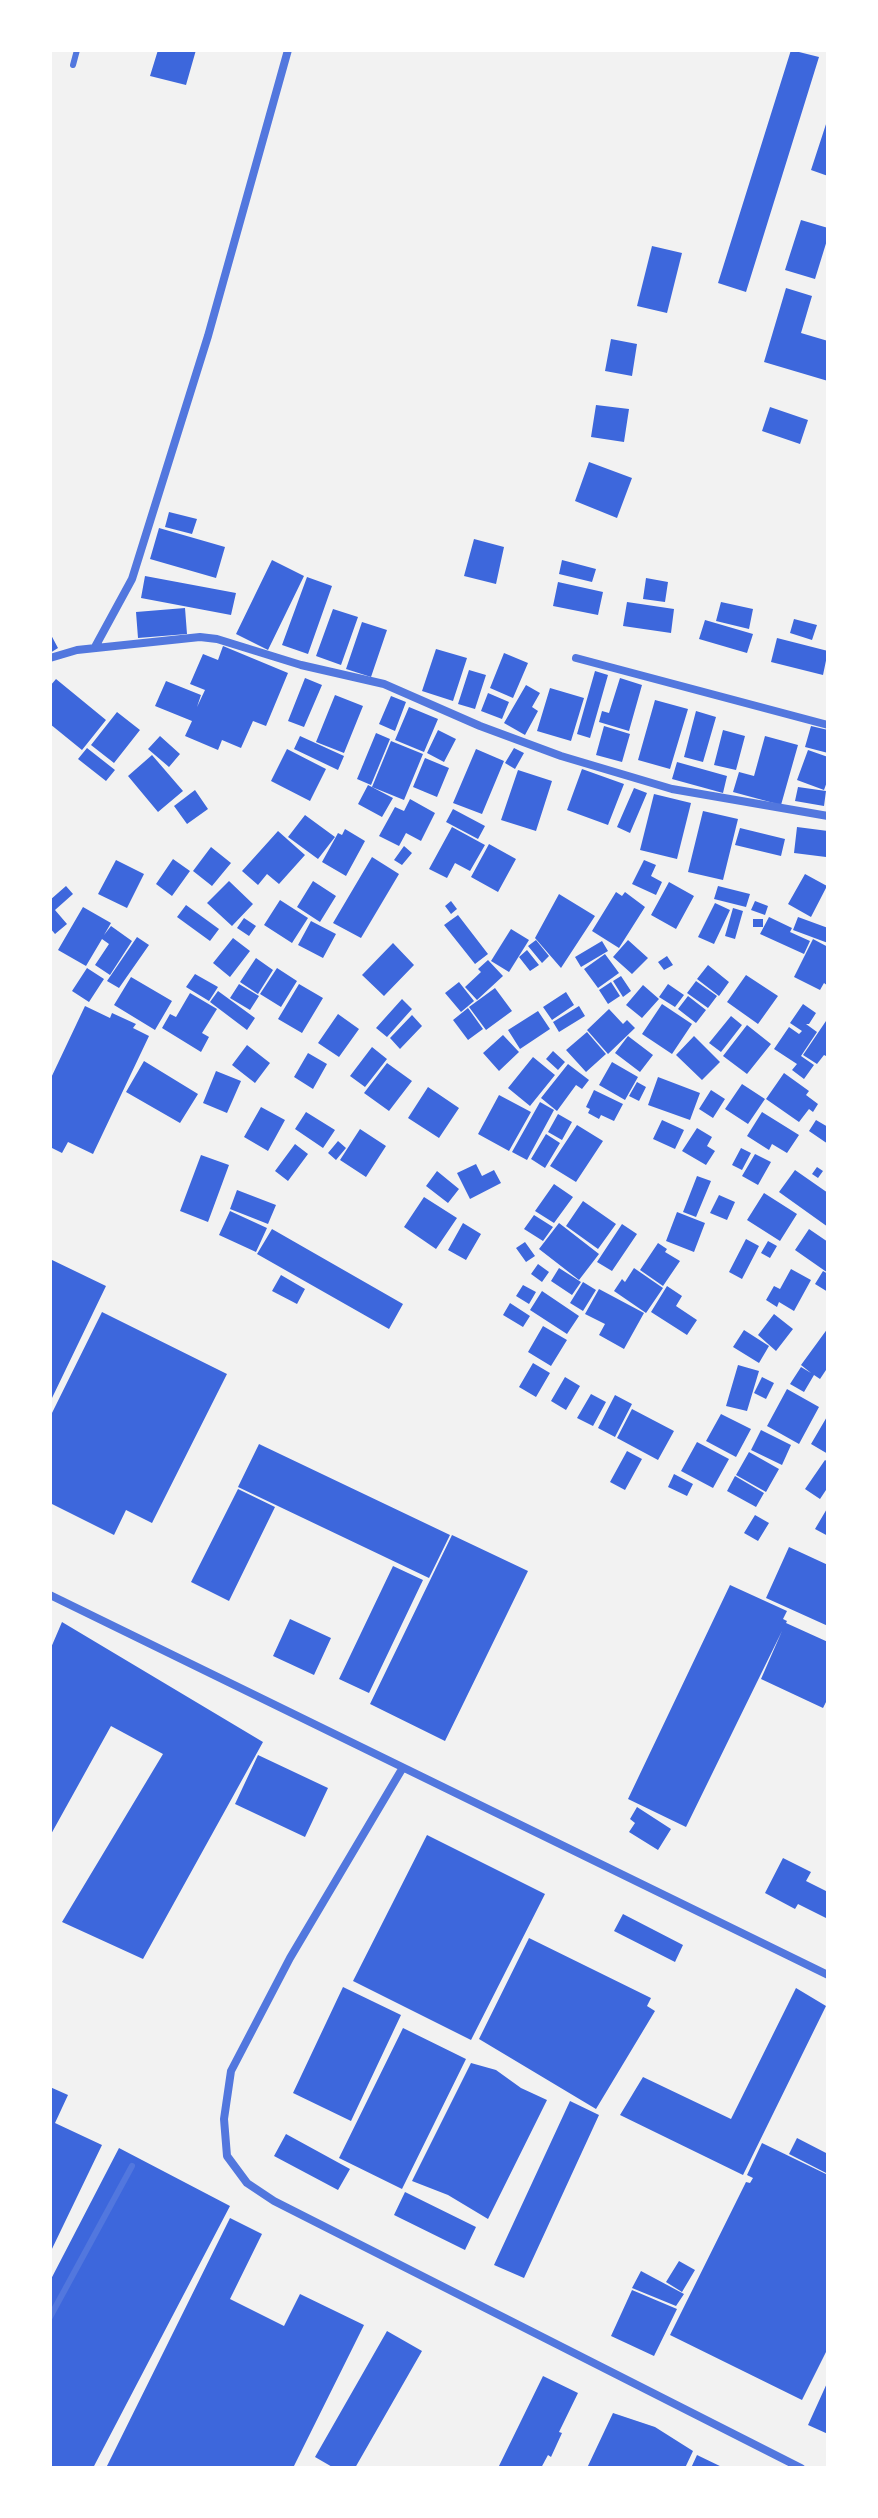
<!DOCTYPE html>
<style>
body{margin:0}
#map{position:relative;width:878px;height:2518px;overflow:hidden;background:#f2f2f2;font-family:"DM Sans",sans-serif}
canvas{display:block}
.frame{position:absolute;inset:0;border:52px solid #fff;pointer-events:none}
</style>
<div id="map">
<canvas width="878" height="2518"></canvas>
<div class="frame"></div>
</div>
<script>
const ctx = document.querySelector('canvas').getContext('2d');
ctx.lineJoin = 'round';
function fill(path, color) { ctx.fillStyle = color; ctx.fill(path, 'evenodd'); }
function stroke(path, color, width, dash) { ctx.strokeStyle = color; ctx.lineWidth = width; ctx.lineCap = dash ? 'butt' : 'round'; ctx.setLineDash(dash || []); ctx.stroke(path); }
fill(new Path2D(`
 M158,50H196L186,85L150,76Z
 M791,50L819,57L746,292L718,283Z
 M828,118V176L811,170Z
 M801,220L828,228V237L815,279L785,270Z
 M652,246L682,253L667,313L637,306Z
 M786,288L812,296L801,333L828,341V381L764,362Z
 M611,339L637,344L632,376L605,371Z
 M596,405L629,409L624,442L591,437Z
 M770,407L808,420L800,444L762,431Z
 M589,462L632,478L617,518L575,501Z
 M169,512L197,519L192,534L165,527Z
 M159,528L225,547L216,578L150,559Z
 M474,539L504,547L496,584L464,576Z
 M272,560L304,576L268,650L236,634Z
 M562,560L596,569L592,582L559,574Z
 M145,576L236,593L231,615L141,598Z
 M307,577L332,586L308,654L282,645Z
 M646,578L668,582L665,602L643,599Z
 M558,582L603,592L598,615L553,606Z
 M627,602L674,609L671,633L623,626Z
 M721,602L753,609L749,629L716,621Z
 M185,608L187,634L138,638L136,612Z
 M333,609L358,617L341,665L316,656Z
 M794,619L817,625L812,640L790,633Z
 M705,620L753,634L747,653L699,639Z
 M362,622L387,630L371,677L346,669Z
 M50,633L58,648L50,653Z
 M777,638L828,651L823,675L771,662Z
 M223,646L288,673L266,726L253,721L241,748L222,740L218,750L185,736L192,721L155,706L166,681L201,695L197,707L205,690L190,684L203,654L218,660Z
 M436,649L467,658L453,701L422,691Z
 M504,653L528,663L513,698L490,688Z
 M469,670L486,675L475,709L458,704Z
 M595,671L608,675L590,738L577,734Z
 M305,678L322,685L304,727L288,721Z
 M620,678L642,685L629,731L599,722L602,711L609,713Z
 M56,679L106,720L82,750L50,724V686Z
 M526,685L540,693L532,707L538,711L525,735L504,723Z
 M550,688L584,698L571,741L537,731Z
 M488,693L509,702L502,719L481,711Z
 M335,695L363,706L344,753L316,742Z
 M391,696L406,702L395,731L379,724Z
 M655,700L688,709L670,769L638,760Z
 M409,707L438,719L424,752L395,740Z
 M696,711L716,717L703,762L684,757Z
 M117,712L140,730L114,763L91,745Z
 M604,726L630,734L622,762L596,755Z
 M811,726L828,730V753L805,747Z
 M438,730L456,739L444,762L427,753Z
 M723,730L745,736L736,770L714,765Z
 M376,733L390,739L371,785L357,779Z
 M160,736L180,754L169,767L148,749Z
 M300,736L344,756L338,770L294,749Z
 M765,736L798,745L781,805L733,792L739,772L754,776Z
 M391,741L423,754L404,800L372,787Z
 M87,748L115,770L106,781L78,759Z
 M514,748L524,753L515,769L505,763Z
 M287,749L326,769L310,801L271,781Z
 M476,749L504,761L482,814L453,803Z
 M808,750L828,757V779L824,790L797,780Z
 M152,755L183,791L158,812L128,776Z
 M425,758L449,768L437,797L413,787Z
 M677,762L727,776L723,793L672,779Z
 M582,769L624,784L608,825L567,810Z
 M518,770L552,781L536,831L501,820Z
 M368,785L393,798L382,817L358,804Z
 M798,787L826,791L824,806L795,801Z
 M634,788L647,793L630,833L617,827Z
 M195,790L208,809L187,824L174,806Z
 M654,794L691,803L677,859L640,850Z
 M410,799L435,813L421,841L406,833L399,846L379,836L395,807L404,811Z
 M453,809L485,826L478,839L446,822Z
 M703,811L738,819L723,880L688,872Z
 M305,815L335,837L318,859L288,837Z
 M452,827L485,845L470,871L455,863L447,878L429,869Z
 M797,827L828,831L826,857L794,853Z
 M740,828L785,839L781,856L735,845Z
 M345,829L365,841L346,876L322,862L338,833L342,835Z
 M278,831L305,855L279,884L267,874L258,885L242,871Z
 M489,844L516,859L498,892L471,877Z
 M404,846L412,853L402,865L394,860Z
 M211,847L231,863L212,886L193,871Z
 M372,857L399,874L361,938L333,923Z
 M173,859L190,871L172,896L156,884Z
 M116,860L144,874L127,908L98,894Z
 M644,860L656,865L651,876L662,882L656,895L632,884Z
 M805,874L827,886L811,917L788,904Z
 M229,881L253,904L232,926L207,903Z
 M313,881L336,896L320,922L297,907Z
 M669,882L694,896L676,929L651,915Z
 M66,886L73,894L55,910L67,924L55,934L50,928V900Z
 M718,886L750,894L746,907L714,899Z
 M616,892L622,896L625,892L645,907L619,948L592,931Z
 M559,894L595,916L561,968L535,938Z
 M280,900L308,918L292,943L264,925Z
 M451,901L457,909L451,914L445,906Z
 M755,901L768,906L765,915L751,910Z
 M715,903L730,910L714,944L698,937Z
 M186,905L219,929L210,941L177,917Z
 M83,907L111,923L104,935L111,926L132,941L110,975L95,965L109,944L102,939L86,966L58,950Z
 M733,908L743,911L735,939L725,936Z
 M458,915L488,954L475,964L444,925Z
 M769,917L792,928L790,932L810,941L804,954L760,934Z
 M798,917L828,928V943L793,930Z
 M244,918L256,926L249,936L237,928Z
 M753,919H763V927H753Z
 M311,921L336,934L323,958L298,945Z
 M511,929L529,940L509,972L491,961Z
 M137,937L149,945L119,988L107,981Z
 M233,938L250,951L230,977L213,963Z
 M813,939L828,947V986L824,983L820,990L794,977Z
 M536,940L549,956L542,963L528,946Z
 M628,940L648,958L632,974L613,957Z
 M602,941L608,951L581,967L575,957Z
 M393,943L414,965L384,996L362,975Z
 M527,950L539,965L530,971L519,957Z
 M605,954L619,973L598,988L584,969Z
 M667,956L673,965L664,970L658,962Z
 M256,958L273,970L258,994L240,982Z
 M488,960L503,976L477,1000L465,987L481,972L478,969Z
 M708,965L729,982L719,996L697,979Z
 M87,968L104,979L89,1002L72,991Z
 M277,968L297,981L281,1007L260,994Z
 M195,974L218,987L209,1001L186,987Z
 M746,975L778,996L758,1024L727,1002Z
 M621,976L631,991L623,997L613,981Z
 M131,977L172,1001L155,1030L114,1005Z
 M696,981L717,996L708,1008L687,993Z
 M459,982L474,1001L461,1012L445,993Z
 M611,982L620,996L608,1004L599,990Z
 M239,984L259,996L250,1010L230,998Z
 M299,984L323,998L302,1033L278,1019Z
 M668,984L684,995L675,1007L659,997Z
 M643,985L659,999L642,1018L626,1005Z
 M495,988L512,1011L486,1030L469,1007Z
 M218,991L255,1018L247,1030L210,1002Z
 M566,992L574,1005L552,1020L543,1007Z
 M190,993L217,1009L202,1033L209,1037L201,1052L162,1028L170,1014L176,1017Z
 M688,996L706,1010L696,1023L678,1009Z
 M402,999L412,1009L387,1037L376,1028Z
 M662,1004L692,1024L672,1054L642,1034Z
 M803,1004L816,1013L809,1024H806L817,1032L801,1056L814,1065L804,1079L792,1070L797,1064L774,1049L789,1027L799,1034L802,1031L790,1023Z
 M85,1006L110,1018L112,1013L136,1024L133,1028L149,1036L93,1154L68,1142L62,1153L50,1147V1080Z
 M579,1006L585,1016L559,1032L553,1022Z
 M468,1008L483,1029L468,1040L453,1020Z
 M609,1009L623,1024L627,1020L635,1028L608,1054L587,1030Z
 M538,1011L550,1029L520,1049L508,1030Z
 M338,1014L359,1029L339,1057L318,1043Z
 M412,1015L422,1026L400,1049L390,1038Z
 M731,1016L742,1025L721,1052L709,1043Z
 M826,1021L828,1057L824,1055L817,1064L803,1055Z
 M747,1025L771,1044L747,1074L723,1056Z
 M587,1032L606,1054L586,1072L566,1050Z
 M503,1035L519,1052L499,1071L483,1053Z
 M628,1036L653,1055L640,1072L615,1053Z
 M694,1036L720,1062L702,1080L676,1055Z
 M247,1045L270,1063L255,1083L232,1065Z
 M372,1047L387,1059L365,1087L350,1076Z
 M553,1051L565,1062L558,1070L546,1059Z
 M308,1053L327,1064L313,1089L294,1077Z
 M533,1057L555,1075L530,1106L508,1088Z
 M144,1061L198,1094L180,1123L126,1092Z
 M612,1062L638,1077L625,1100L599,1085Z
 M387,1063L412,1081L389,1111L364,1093Z
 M568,1064L589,1080L582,1089L576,1085L557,1111L541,1098Z
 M216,1071L241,1081L227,1113L203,1103Z
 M784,1073L809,1091L806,1095L818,1104L813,1112L809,1109L799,1122L766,1099Z
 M658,1077L700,1093L690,1120L648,1105Z
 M637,1082L646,1087L639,1101L629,1096Z
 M742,1084L765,1099L748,1124L725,1109Z
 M428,1087L459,1108L439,1138L408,1118Z
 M594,1090L623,1104L614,1121L601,1115L599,1119L588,1113L590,1109L586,1107Z
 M711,1090L725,1099L713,1118L699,1109Z
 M499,1095L531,1112L509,1151L478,1134Z
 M540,1102L554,1110L527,1160L512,1152Z
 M261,1107L285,1120L268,1151L244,1137Z
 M306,1112L335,1130L323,1148L295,1129Z
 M762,1112L799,1135L787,1153L772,1144L769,1150L747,1136Z
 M558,1114L572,1122L562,1140L548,1132Z
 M662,1120L684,1130L675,1149L653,1139Z
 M816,1120L828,1127V1144L809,1131Z
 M577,1125L603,1141L576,1182L550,1166Z
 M697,1128L712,1137L707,1146L715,1151L706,1165L682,1151Z
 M360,1129L386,1146L366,1177L340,1160Z
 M546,1134L560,1143L545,1168L531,1159Z
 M338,1141L346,1148L336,1160L328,1153Z
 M295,1144L308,1154L288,1181L275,1171Z
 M741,1148L751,1153L742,1170L732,1165Z
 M755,1154L771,1162L758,1185L742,1176Z
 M201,1155L229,1165L208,1222L180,1211Z
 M476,1164L482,1176L494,1170L501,1183L470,1199L457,1173Z
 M817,1167L823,1171L818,1178L812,1174Z
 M795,1170L828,1193V1227L779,1192Z
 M437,1171L459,1189L448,1203L426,1186Z
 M697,1176L711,1181L696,1217L683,1212Z
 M554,1184L573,1197L554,1223L535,1211Z
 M237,1190L276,1205L268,1224L230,1209Z
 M764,1193L797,1214L780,1241L747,1220Z
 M719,1195L735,1202L727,1220L710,1213Z
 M424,1197L457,1218L436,1249L404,1227Z
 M583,1201L616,1224L598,1249L566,1226Z
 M230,1211L267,1228L256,1252L219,1235Z
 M677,1212L705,1223L694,1252L666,1241Z
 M534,1215L553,1227L543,1241L524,1229Z
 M463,1223L481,1234L466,1260L448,1250Z
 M559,1223L599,1254L579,1280L539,1249Z
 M622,1224L637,1234L612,1271L597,1262Z
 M272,1229L403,1304L389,1329L257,1254Z
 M809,1229L828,1242V1273L795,1250Z
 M746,1239L759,1246L742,1279L729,1272Z
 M768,1241L777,1246L770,1258L761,1253Z
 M525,1242L535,1256L526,1262L516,1248Z
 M658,1243L667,1249L665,1252L680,1261L663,1286L640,1270Z
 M50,1259L106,1286L52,1398L50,1397Z
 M538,1264L549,1272L542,1282L531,1274Z
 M559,1268L581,1282L572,1295L551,1281Z
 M634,1268L663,1288L646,1313L614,1291L622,1279L625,1282Z
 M791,1269L811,1280L794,1311L779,1302L777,1307L766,1300L774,1286L780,1289Z
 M823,1271L828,1274V1292L815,1284Z
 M281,1275L305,1289L297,1304L272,1291Z
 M583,1282L596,1290L583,1311L570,1303Z
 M523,1285L536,1292L529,1304L516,1296Z
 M667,1286L682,1296L676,1306L697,1320L687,1335L651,1312Z
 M599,1289L644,1313L624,1349L599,1335L605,1324L585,1314Z
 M542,1291L579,1316L567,1334L530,1310Z
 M510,1303L530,1316L523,1327L503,1315Z
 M102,1312L227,1374L152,1523L126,1510L114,1535L50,1503V1417Z
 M774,1314L793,1329L776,1351L758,1335Z
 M543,1326L567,1340L551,1366L528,1352Z
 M828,1328L826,1354L828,1367L820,1379L814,1375L804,1392L790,1384L801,1367L811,1373L801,1365Z
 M744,1330L769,1346L759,1363L733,1347Z
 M533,1363L550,1373L536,1397L519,1387Z
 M738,1365L759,1371L747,1411L726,1406Z
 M565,1377L580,1386L566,1410L551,1401Z
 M762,1377L774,1383L766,1399L754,1393Z
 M787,1389L819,1407L799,1444L767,1426Z
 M591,1394L606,1402L593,1426L577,1418Z
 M615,1395L632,1404L615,1437L598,1428Z
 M632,1409L674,1431L658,1460L617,1438Z
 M721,1414L751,1429L736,1457L706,1441Z
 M828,1415V1454L811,1444Z
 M761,1430L791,1445L782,1465L751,1450Z
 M697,1442L729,1459L713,1488L681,1471Z
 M259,1444L450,1535L429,1578L238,1487Z
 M627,1451L642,1459L625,1490L610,1482Z
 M749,1452L779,1469L766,1492L736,1475Z
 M825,1460L828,1462V1487L820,1499L805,1489Z
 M674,1474L693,1484L687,1496L668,1487Z
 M735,1476L764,1493L756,1507L727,1491Z
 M238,1489L275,1507L229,1601L191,1582Z
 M828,1507V1536L815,1529Z
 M755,1515L769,1523L758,1541L744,1533Z
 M452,1535L528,1571L445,1741L370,1704Z
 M789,1547L828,1565V1626L766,1598Z
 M393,1566L423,1580L369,1693L339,1679Z
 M730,1585L787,1611L783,1619L787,1621L786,1623L828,1642V1698L823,1708L761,1679L782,1631L686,1827L628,1799Z
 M290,1619L331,1638L314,1675L273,1656Z
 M62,1622L263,1742L143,1959L62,1922L163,1754L111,1726L50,1836V1650Z
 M258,1755L328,1788L305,1837L235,1804Z
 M637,1807L671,1829L658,1850L629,1832L635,1823L630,1819Z
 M427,1835L545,1894L471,2040L353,1981Z
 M783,1858L811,1872L806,1881L828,1892V1919L798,1904L795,1909L765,1893Z
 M623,1914L683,1945L675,1962L614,1931Z
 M529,1938L651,1998L647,2006L655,2011L596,2109L479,2039Z
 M343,1987L401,2015L351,2121L293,2093Z
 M796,1988L826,2006L743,2175L620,2115L643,2077L731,2119Z
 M403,2028L466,2059L402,2189L339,2158Z
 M471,2063L496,2070L521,2088L547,2100L488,2219L448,2195L412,2181Z
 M50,2087L68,2095L55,2123L102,2145L50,2253Z
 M570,2101L599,2115L524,2278L494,2265Z
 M286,2134L350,2169L338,2190L274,2156Z
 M797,2138L828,2154V2174L789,2154Z
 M762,2143L828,2175V2348L802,2400L670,2335L746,2182L750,2183L753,2178L747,2175Z
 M119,2148L230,2206L93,2468H50V2281Z
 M405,2192L476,2227L465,2250L394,2215Z
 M230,2218L262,2234L230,2299L284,2326L300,2294L364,2325L293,2468H106Z
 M679,2261L695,2270L682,2292L666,2282Z
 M641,2271L684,2294L676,2306L632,2288Z
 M632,2290L677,2309L654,2356L611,2336Z
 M387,2331L422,2351L355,2468H334L315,2457Z
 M543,2376L578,2393L559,2432L562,2433L551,2457L548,2455L541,2468H498Z
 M828,2381V2434L808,2425Z
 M613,2413L655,2427L693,2451L685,2468H587Z
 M697,2455L724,2468H691Z`), '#3d67dc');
stroke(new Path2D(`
 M73,65L77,50
 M50,2317L132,2166`), '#5277de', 6);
stroke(new Path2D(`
 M95,647L132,579L208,336L288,50
 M50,658L77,650L200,637L217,639L301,665L384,684L480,726L561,756L672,789L828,816
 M576,658L828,725
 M50,1595L828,1975
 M402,1769L290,1958L231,2071L224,2119L227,2156L247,2183L274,2201L801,2468`), '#5277de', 8);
</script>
